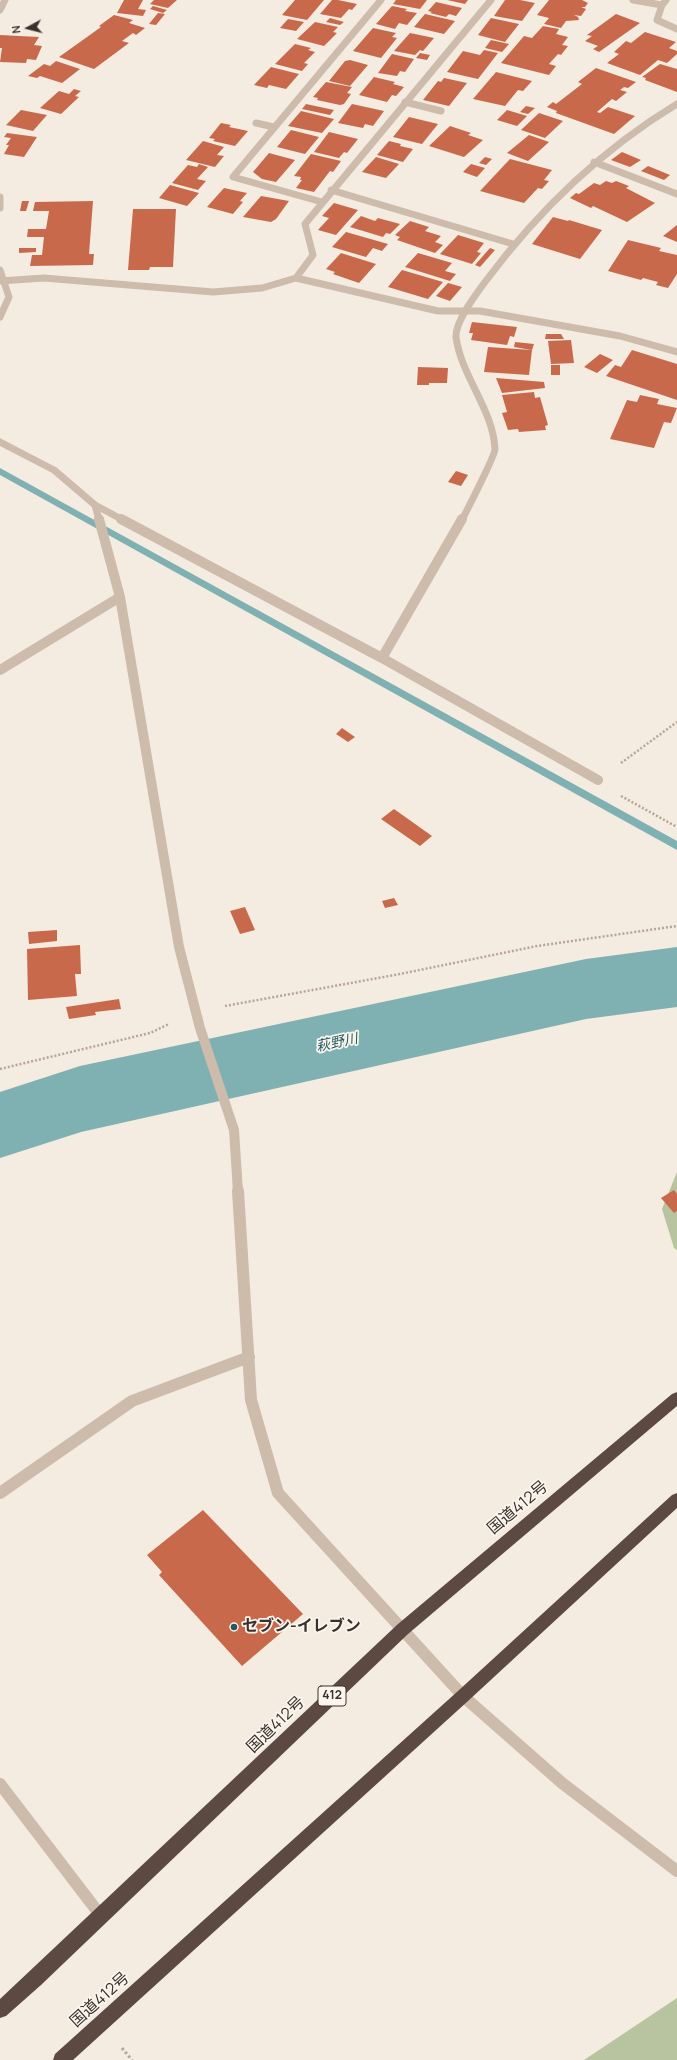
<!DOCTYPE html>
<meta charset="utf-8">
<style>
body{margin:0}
#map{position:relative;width:677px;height:2060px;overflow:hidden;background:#f4ebe1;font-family:Manrope,sans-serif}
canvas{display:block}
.north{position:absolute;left:8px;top:8px;width:40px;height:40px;-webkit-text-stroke:3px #fbf5ee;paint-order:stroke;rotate:263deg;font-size:11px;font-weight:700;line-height:16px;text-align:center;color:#3b302b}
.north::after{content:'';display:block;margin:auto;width:14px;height:18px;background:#3b302b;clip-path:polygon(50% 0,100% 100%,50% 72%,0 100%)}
</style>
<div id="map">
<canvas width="677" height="2060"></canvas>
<div class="north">N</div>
</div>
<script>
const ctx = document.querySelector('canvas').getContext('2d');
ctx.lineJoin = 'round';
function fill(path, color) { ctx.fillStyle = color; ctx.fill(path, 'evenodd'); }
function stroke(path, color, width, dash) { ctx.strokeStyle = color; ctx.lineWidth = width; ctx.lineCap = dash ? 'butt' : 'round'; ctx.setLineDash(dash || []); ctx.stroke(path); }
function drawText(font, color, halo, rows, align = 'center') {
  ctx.font = font + ' Manrope,"Noto Sans JP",sans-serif'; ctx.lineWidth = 3.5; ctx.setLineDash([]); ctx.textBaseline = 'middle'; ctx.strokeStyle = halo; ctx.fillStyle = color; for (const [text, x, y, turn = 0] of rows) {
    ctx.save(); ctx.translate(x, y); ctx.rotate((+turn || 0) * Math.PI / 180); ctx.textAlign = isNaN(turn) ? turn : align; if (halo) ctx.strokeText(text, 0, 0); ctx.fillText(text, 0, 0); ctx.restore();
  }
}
fill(new Path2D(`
 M677,1172V1250L674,1248L662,1209Z
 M677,1998V2060H584Z`), '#b8c4a0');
fill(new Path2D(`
 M0,468L677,841V850L0,475Z`), '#7fb0b2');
fill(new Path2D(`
 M677,947V1007L586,1019L81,1132L0,1158V1092L80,1066L586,959Z`), '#7fb0b2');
fill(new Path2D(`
 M124,0H143L138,9L146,10L143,16L117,13Z
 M154,0H177L168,8L150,4Z
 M295,0H324L307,20L282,15Z
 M332,0H338L357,4L352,10L349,9L341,18L320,14Z
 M396,0H427L420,9L393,4Z
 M447,0H468L465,4Z
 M505,0H520L535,3L522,21L494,16Z
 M549,0H582L588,3L585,7H581L586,9L581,16L574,15L578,17L579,20L566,21L561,28L544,24L549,18L537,15Z
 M436,2L462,8L456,16L449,14L446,17L430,13L432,12L428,11Z
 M153,6L167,10L163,13L150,9Z
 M392,6L407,9L405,11L417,13L407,25L399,23L395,29L376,24Z
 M158,13L165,14L156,25L149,24Z
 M425,14L455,21L444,34L414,27Z
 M616,14L640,23L599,52L593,49L598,46L585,41L592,36L587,35Z
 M114,15L133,20L129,23L145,28L136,35L133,33L122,41L129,43L94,69L59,57L101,27L99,26Z
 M330,18L344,22L340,25L326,22Z
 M491,18L519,24L505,42L478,35Z
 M288,19L304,22L296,31L280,28Z
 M315,22L338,27L333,32L337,33L324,46L297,39Z
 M543,26L559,29L556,34L568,37L562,45L568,46L561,55L558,54L549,64L556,66L549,75L501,63L524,36L532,38Z
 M373,28L396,33L392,37L397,38L381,58L353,51Z
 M645,32L676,42L669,48L677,51V54L667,63L658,60L640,75L607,63L619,54L614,52L626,41L631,43Z
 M410,33L434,38L423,51L420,50L415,55L394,51Z
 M0,35L39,37L34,45L42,46L36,60L27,59L26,63L0,62L2,48H0Z
 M491,40L509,44L502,52L485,48Z
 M295,44L311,48L308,50L315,52L304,63L308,64L302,71L275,64Z
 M484,50L498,53L478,79L447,72L463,51L480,55Z
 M420,53L430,55L427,60L416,58Z
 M392,54L414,59L405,72L400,71L397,76L378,73Z
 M350,60L368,65L350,86L329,81L345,61Z
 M56,61L80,69L62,83L40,76L37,78L28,76L44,64L50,66Z
 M660,64L677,69V92L645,80L646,78L642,77Z
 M271,67L299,74L286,89L269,85L267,88L254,85Z
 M596,68L636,82L628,88L624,87L620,90L627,92L616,101L612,99L597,112L600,113L608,107L635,116L614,134L556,113L557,111L547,107L553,102L556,104L582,84L578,82Z
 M496,72L532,81L523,91L518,90L505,106L473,99Z
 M374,77L395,82L393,84L404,87L396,96L392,95L387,102L359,95Z
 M444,78L467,83L449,106L423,100L438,81L441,82Z
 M326,82L352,87L347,93L351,94L344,104L340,105L317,100L318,98L313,97Z
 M74,89L81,91L75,96L79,97L61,114L40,108L59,91L69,94Z
 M306,104L334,110L330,115L302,109Z
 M352,104L384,111L373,126L365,124L363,128L338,123Z
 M526,106L535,108L528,114L520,112Z
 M21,110L47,115L33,131L6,125Z
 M507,110L527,116L517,126L497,120Z
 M301,111L334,119L322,133L288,126Z
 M539,113L563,121L545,138L521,130Z
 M409,117L438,124L422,144L393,137Z
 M221,123L231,125L229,127L248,131L235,146L213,141L215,139L209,138Z
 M450,126L471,133L468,135L483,140L464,157L429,146Z
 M291,130L319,137L305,154L277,147Z
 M329,132L358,139L347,153L344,152L339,158L314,152Z
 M7,133L37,137L24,157L4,154L9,145H6L11,138L4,137Z
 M529,135L549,142L528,161L507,153Z
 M203,141L224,147L217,155L224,156L215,167L186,160Z
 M389,141L401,144L400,146L413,149L403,162L377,155Z
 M622,152L641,160L630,167L611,160Z
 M269,153L295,160L276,182L262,179L253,172Z
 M311,154L341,161L333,172L330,171L314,192L296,188L302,180H300L301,177L294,176Z
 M376,157L399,164L386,178L362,172Z
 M485,157L492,159L486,165L479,163Z
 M510,159L552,170L544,180L549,181L542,189L538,188L524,203L480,191Z
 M199,164L208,167L197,179L206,181L198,190L172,183L188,165L197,167Z
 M471,164L485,168L477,177L463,172Z
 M648,166L670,175L664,180L641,171Z
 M606,181L612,183L616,181L629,186L626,188L655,203L627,222L593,206L591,208L570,198L576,193L579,194L594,183L600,185Z
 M170,185L199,193L187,206L159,198Z
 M224,188L247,193L240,201L243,202L233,214L207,207Z
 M261,196L289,201L276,219L271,222L243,217Z
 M22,201H29L26,211H20Z
 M93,201L89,254H94L93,265L30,266L32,255H42L44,237H27L28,229H46L49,211H33L35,202Z
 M334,203L358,210L336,235L318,230L329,218L322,216Z
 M133,209H176L173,267H150L149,270H128Z
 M361,216L375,221L378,218L400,224L390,234L386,233L383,237L350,227Z
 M553,217L568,221L569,220L602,230L580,259L532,244Z
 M410,221L429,227L425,231L441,236L435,242L443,245L435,253L397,240L400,237L395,235Z
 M677,225V242L663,236Z
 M346,232L388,244L382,251L373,248L366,257L332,247Z
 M458,235L484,243L477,252L481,253L472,264L440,254Z
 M628,240L661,248L659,251L677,255V274L668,288L656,285L658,282L643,278L641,280L608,271Z
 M19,248H36V252L19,253Z
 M490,248L495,250L480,267L475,265Z
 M341,253L376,264L359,283L333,274L335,272L326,269Z
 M418,253L452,263L445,271L456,274L450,281L405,267Z
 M402,270L443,282L428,299L388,287Z
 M448,283L462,287L450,301L436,296Z
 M472,322L517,327L514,337L510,336L507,345L471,340L473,333H469Z
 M546,334H561L564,339H545Z
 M571,340L574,363L551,364L548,341Z
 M515,342L534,344L532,350L514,347Z
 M488,347L532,350L529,375L484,372Z
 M632,350L677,364V400L606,376L615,365L621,367Z
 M600,354L613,360L597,373L584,367Z
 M551,365H560V375H551Z
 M418,367L448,368L447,383H429V385H417Z
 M496,378L544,382L545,388L502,393Z
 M534,392L535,398L540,397L548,425L545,426L546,430L519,432L518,429L508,430L502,413L507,412L502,395Z
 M640,395L659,399L657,404L677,408L671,423L664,422L654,448L610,439L627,400L637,402Z
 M456,471L468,475L461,486L448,482Z
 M342,728L355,737L348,742L336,734Z
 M394,809L432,836L420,846L381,819Z
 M394,898L398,905L385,908L382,901Z
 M245,907L255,930L240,934L230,911Z
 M57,930V941L29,944L28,932Z
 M80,945L81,974H75L77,996L28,1000L27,949Z
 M119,999L121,1009L95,1012L96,1015L69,1019L66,1007Z
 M674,1190L677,1194V1211L674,1213L661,1198Z
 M203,1510L303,1614L242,1666L159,1575L162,1572L147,1555Z`), '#c8694b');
stroke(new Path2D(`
 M621,763L677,722
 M621,796L677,827
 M225,1006L400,974L537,946L677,926
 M0,1069L150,1033L169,1024`), '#b9a596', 2.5, [2, 2]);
stroke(new Path2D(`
 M122,2048L132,2060`), '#b9a596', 3, [2.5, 2.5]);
stroke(new Path2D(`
 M633,0L662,5
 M666,0L662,5L657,20L677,29
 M0,10L5,0
 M405,102L441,111
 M256,123L274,127
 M594,162L677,194
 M331,190L513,244
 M0,197V208
 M322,202L233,177L381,0
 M0,270L9,297L0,317
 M296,278L438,311H480L620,336L677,352
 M0,281L44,278L213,292L262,288L296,278L313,255L305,224L491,0
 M0,442L54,470L95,505L99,520
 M95,505L123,520
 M462,520C467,510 495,456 495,449C493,409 461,376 456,337C455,322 476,294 485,282C538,211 601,150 677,104`), '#cdbbac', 7);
stroke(new Path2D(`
 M99,519L120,597L179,947L200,1028L234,1130L238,1192
 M121,519L382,658L598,780
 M382,658L462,519
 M0,670L120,597`), '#cdbbac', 10);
stroke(new Path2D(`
 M238,1191L251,1400L278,1493L463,1696L562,1783L677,1871
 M0,1493L132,1401L249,1357
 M0,1784L101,1916`), '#cdbbac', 12);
fill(new Path2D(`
 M677,1392V1406L408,1634L41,1985L6,2016L0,2018V1999L398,1624L672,1394Z
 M677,1493V1508L468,1701L73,2060H53L55,2054L458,1691L672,1495Z`), '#5c4a42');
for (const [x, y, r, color] of [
 [234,1627,4,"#1f5a5e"]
]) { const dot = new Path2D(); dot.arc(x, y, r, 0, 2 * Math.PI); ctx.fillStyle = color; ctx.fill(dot); stroke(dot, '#fbf5ee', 1.5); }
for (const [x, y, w] of [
 [332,1696,28]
]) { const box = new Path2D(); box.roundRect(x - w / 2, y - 10, w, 20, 3); ctx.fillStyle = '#fbf5ee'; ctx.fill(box); stroke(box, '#3b302b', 1); }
drawText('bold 12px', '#3b302b', null, [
 ["412",332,1696]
]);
drawText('italic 14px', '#1f5a5e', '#fbf5ee', [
 ["萩野川",337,1043,-12]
]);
drawText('16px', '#3b302b', '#fbf5ee', [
 ["国道412号",518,1508,-40],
 ["国道412号",276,1725,-44],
 ["国道412号",100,2000,-42]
]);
drawText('bold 16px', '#3b302b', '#fbf5ee', [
 ["セブン-イレブン",242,1627]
], 'left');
</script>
